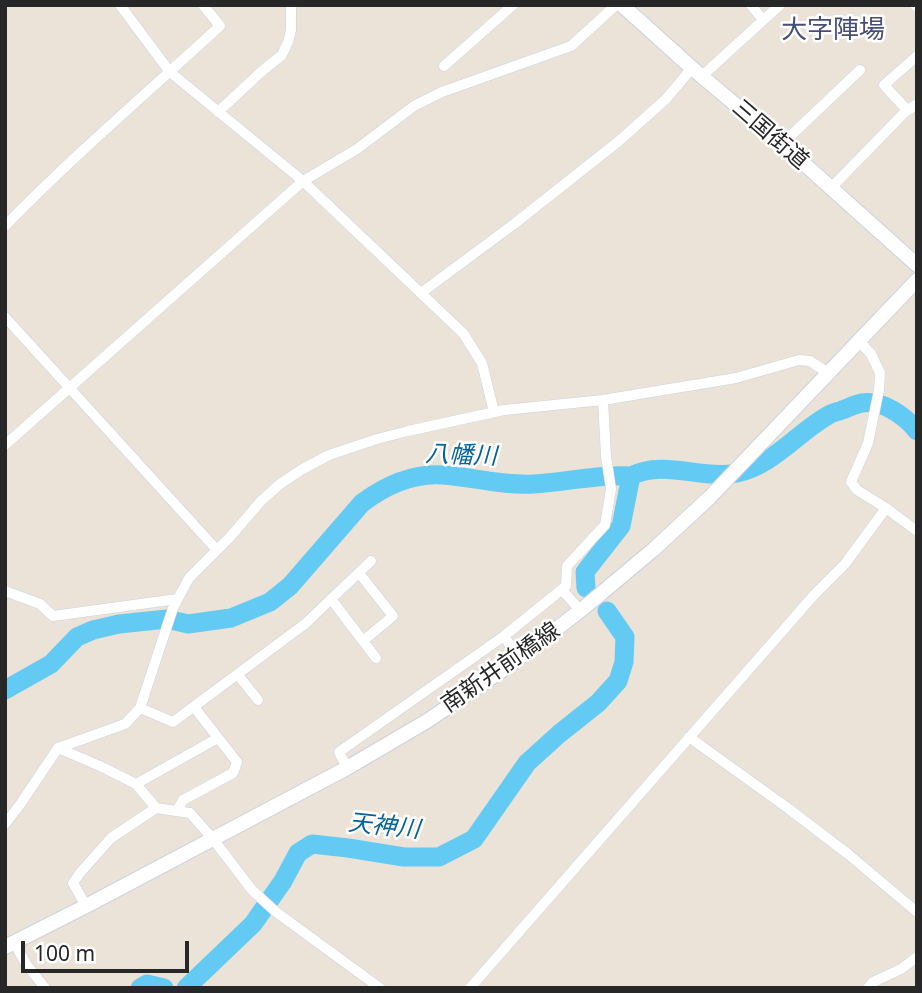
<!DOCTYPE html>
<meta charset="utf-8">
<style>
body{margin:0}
#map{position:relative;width:922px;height:993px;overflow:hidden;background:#ebe3d7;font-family:"Noto Sans",sans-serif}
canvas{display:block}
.frame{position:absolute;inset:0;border:7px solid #272727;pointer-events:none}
.scale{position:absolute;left:21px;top:941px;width:168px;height:32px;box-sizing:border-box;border:4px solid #272727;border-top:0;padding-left:9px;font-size:21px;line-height:24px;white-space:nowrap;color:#272727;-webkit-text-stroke:5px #fff;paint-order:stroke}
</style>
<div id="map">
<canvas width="922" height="993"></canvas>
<div class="frame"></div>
<div class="scale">100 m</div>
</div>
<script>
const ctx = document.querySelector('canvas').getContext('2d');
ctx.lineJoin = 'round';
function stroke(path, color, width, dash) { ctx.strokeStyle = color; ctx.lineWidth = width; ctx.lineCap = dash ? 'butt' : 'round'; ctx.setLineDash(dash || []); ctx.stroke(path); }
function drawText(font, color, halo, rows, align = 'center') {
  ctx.font = font + ' "Noto Sans","Noto Sans JP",sans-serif'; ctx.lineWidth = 5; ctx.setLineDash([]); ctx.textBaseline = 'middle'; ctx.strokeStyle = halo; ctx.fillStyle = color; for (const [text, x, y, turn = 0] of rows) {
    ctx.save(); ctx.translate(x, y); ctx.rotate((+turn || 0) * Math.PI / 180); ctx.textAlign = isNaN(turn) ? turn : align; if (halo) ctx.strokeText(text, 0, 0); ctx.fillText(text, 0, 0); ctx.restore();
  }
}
stroke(new Path2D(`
 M586,588L585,572L621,526L631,476
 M5,690L51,664L77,637L93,630L119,624L167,619L188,624L231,618L270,602L290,586L362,503C385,486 413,473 442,475C473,477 502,486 534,484C566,482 599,474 631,476C664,459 702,480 737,473C773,465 796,434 827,416C831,413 837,412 842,410C848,408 855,404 862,403C883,400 905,416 917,431
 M140,988L147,984L164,988
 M186,988L253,924L283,881L298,853L312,844L348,848L404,857H439L474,839L527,763L559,734L598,703L618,681L624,662L625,637L607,611`), '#63caf4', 19);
const street = new Path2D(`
 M120,5L170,72L303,181L463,333L482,363L494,412
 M751,5L763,20
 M915,5L917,7
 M444,66L513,5
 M702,76L780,5
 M907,110L884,85L917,56
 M218,112L262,71L282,55L288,42L291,30V5
 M782,144L860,70
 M831,188L905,112L917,104
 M5,226C73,156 148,92 220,26L203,5
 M421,293L514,224L619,141L666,99L692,68
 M5,317L216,549
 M859,341L871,354L880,373L879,390L868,443L851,482L857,490L886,508L917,531
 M5,445L303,181L357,149L414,106L442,92L571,46L616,5
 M359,573L393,616L363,641
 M562,590L581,611
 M5,591L40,604L53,616L177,599
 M331,599L376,658
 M504,636L519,658
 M238,675L258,700
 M140,708L173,722L305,624L371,561
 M689,737L789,809L848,854L917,912
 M58,748L100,766L136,784L156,808L190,813L213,839L252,890L276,912L380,988
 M347,768L339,752L504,636L566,586L567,566L605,525L611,489L606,456L603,400
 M136,784L218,738
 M177,811L183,800L233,773L237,762L194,707
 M5,824L19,806L58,748L125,724L140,708L173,608L189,578L230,537L261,501L280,484L301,470L329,455L377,439L408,431L504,410L603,400L736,378L799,360L810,361L828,373
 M86,906L73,883L80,873L111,838L156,808
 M14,942L26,964L45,988
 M470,988L814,595L845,564L886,508
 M868,988L873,982L901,969L917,957`);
const secondary = new Path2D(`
 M622,5L692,68L782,144L917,265
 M5,947L86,906L347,768L427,721L510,665L586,606L654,549L710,497L917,280`);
stroke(street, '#ccd0e1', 11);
stroke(secondary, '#ccd0e1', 16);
stroke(street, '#fff', 10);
stroke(secondary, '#fff', 14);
drawText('23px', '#272727', '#fff', [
 ["三国街道",770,135,41],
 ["南新井前橋線",501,668,-35]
]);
drawText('italic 24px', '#07649b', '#fff', [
 ["八幡川",461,456,2],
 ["天神川",384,827,6]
]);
drawText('26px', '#464e79', '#fff', [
 ["大字陣場",833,31]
]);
</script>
